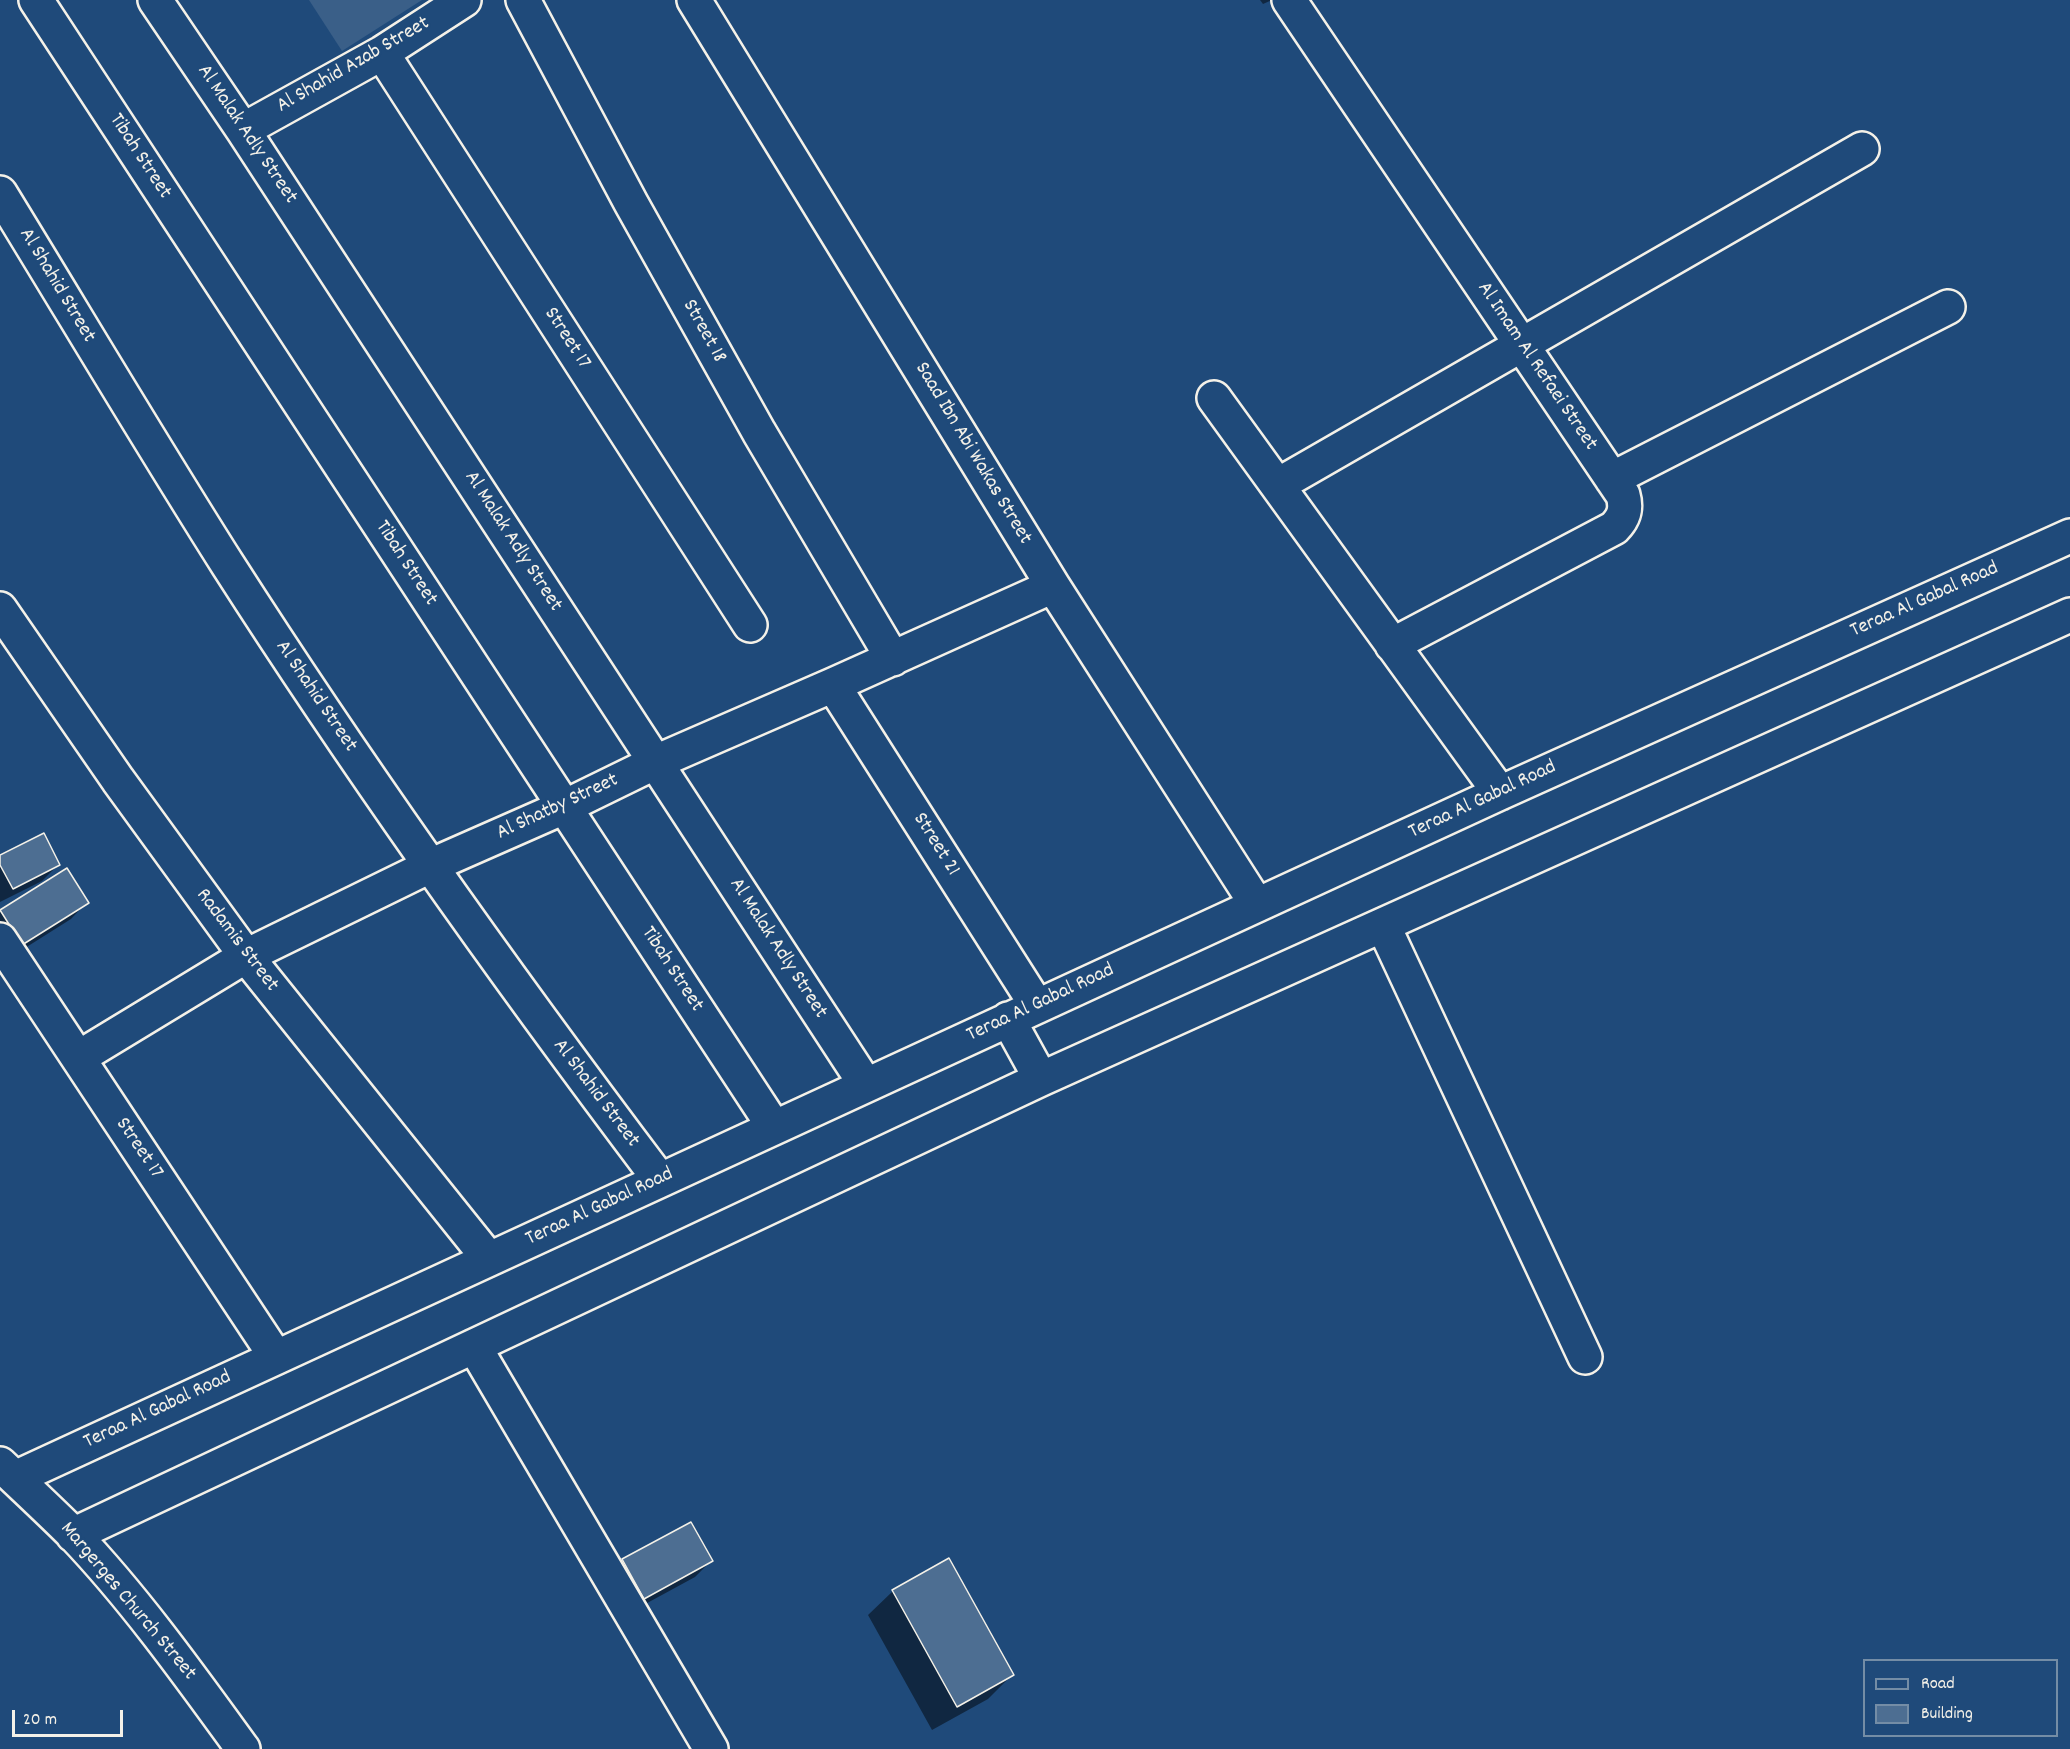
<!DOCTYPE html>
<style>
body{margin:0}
#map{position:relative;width:2070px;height:1749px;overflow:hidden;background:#1f4a7a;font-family:Dekko,sans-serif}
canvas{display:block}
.legend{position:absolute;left:1863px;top:1659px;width:195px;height:78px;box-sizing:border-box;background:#1f4a7a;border:2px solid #748da6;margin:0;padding:8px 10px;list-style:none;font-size:18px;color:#f4f1e8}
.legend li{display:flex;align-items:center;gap:12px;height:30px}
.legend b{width:30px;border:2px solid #748da6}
.scale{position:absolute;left:12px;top:1710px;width:111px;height:27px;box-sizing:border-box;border:3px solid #f4f1e8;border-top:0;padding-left:8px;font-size:18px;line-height:21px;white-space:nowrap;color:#f4f1e8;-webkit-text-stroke:4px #1f4a7a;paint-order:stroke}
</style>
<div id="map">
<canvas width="2070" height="1749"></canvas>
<ul class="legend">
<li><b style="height:8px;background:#1f4a7a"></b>Road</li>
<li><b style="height:16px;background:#4d6e92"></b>Building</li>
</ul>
<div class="scale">20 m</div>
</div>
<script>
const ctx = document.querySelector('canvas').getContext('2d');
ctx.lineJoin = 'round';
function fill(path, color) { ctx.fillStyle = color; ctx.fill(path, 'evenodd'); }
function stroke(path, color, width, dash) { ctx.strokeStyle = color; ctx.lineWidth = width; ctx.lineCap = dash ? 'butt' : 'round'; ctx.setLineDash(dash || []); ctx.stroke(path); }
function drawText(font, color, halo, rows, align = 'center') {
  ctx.font = font + ' Dekko,sans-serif'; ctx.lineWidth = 4.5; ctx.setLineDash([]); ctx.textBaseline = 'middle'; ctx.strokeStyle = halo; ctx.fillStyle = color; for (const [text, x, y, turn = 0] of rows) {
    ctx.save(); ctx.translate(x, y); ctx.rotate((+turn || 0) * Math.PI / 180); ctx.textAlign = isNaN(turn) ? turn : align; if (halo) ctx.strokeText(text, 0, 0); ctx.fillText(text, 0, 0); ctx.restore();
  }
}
fill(new Path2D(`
 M309,0H422L342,51Z`), '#3a5f88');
fill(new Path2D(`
 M1260,0H1272L1263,4Z
 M0,857L58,865L42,881L0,902Z
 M66,870L87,902L71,919L6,960L0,951V912Z
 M623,1561H711L695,1577L627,1614L607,1577Z
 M893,1591L1012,1675L988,1699L932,1730L868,1615Z`), '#0007');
const building = new Path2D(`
 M44,833L60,865L13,889L0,865V855Z
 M67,868L89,903L22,945L0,910Z
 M691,1522L713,1561L644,1599L622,1559Z
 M949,1558L1014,1675L957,1707L892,1590Z`);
fill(building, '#4d6e92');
stroke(building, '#f4f1e8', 1.5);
const minor = new Path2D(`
 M36,0L774,1127
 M155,0L243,130L866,1085
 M523,0L631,203L759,432L893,659
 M694,0L1053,586L1257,905
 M1289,0L1623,495C1627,509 1624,518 1614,528L1392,645
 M382,53L750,625
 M243,130L382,53L464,0
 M0,193C76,317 150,442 228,565C363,776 509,980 660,1180
 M1214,398L1500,793
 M1612,479L1948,307
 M1278,485L1862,149
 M0,609L118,780L246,956L489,1259
 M833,685L1037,1006
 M1383,925L1585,1357
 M0,940L276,1357
 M1008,1019L1041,1079
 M78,1058L246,956L430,866L564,807L656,762L833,685L1053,586
 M474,1346L711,1749
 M0,1464C24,1487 49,1510 73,1534C135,1599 190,1676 243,1749
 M15,1478L1500,793L2070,536
 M73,1535L1041,1079L2070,615`);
stroke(minor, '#f4f1e8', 38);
stroke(minor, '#1f4a7a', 33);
drawText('21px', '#f4f1e8', '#1f4a7a', [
 ["Al Shahid Azab Street",354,66,-30],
 ["Al Malak Adly Street",246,135,56],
 ["Tibah Street",139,157,57],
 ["Al Shahid Street",56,286,59],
 ["Street 18",703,332,61],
 ["Street 17",566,339,57],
 ["Al Imam Al Refaei Street",1536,367,56],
 ["Saad Ibn Abi Wakas Street",972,454,59],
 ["Al Malak Adly Street",512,542,57],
 ["Tibah Street",405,564,57],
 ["Teraa Al Gabal Road",1925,601,-24],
 ["Al Shahid Street",315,697,56],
 ["Teraa Al Gabal Road",1483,801,-25],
 ["Al Shatby Street",558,808,-25],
 ["Street 21",935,845,58],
 ["Radamis Street",236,941,53],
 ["Al Malak Adly Street",777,949,57],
 ["Tibah Street",671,970,57],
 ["Teraa Al Gabal Road",1041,1004,-25],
 ["Al Shahid Street",595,1094,53],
 ["Street 17",138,1149,56],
 ["Teraa Al Gabal Road",600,1208,-25],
 ["Teraa Al Gabal Road",158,1411,-25],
 ["Margerges Church Street",127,1602,50]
]);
</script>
